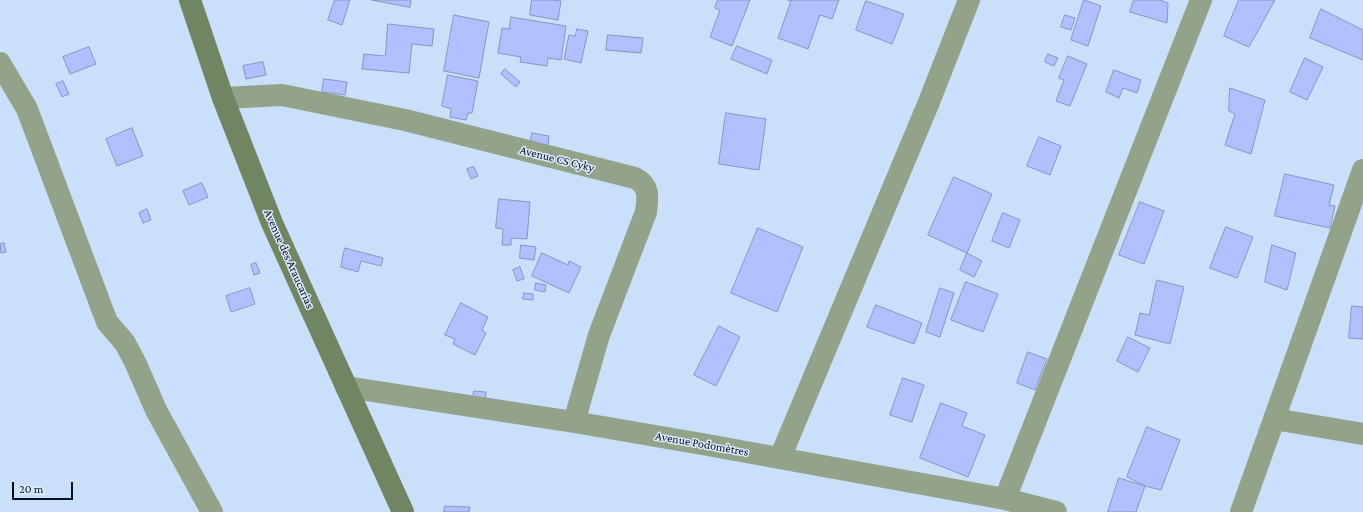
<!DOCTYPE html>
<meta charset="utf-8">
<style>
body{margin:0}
#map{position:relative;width:1363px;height:512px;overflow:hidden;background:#c9dffa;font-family:"Crimson Pro",serif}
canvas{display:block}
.scale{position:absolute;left:12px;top:482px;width:61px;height:18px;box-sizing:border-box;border:2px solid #030e1d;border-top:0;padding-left:5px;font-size:12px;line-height:14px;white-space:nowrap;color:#030e1d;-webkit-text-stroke:3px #ddebfe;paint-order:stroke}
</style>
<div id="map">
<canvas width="1363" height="512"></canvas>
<div class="scale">20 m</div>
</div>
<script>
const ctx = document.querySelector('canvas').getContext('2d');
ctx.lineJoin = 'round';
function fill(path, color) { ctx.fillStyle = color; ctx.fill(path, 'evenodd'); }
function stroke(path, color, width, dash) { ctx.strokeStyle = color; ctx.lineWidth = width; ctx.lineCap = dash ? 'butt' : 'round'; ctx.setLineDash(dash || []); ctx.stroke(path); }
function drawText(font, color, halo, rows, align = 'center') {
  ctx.font = font + ' "Crimson Pro",serif'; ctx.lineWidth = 3; ctx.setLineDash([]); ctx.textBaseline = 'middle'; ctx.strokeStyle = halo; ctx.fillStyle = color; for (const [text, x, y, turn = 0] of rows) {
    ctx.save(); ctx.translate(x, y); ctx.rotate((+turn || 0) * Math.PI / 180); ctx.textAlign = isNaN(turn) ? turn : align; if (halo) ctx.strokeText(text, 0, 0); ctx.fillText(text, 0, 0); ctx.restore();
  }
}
const building = new Path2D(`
 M335,0H350L342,25L328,20Z
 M372,0H411L410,7Z
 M532,0H552L561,1L558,20L530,15Z
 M718,0H750L732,46L710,37L720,10L715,8Z
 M788,0H839L832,19L820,15L808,49L778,38L791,1Z
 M1084,0L1101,6L1088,46L1071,40Z
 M1134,0H1160L1168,3L1167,23L1130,12Z
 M1239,0H1275L1249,47L1224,36Z
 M866,1L904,14L892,44L856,30Z
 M1321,9L1363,30V60L1310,38Z
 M454,15L489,22L479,78L444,71Z
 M1065,15L1075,18L1071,30L1061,27Z
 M511,17L566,26L561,60L548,58L547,66L520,62L521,57L498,53L502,28L509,29Z
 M388,24L434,29L432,46L412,44L409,73L362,69L364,54L385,56Z
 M577,29L588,31L581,63L564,59L569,35L575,36Z
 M608,35L643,38L641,53L606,50Z
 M737,46L772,60L767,74L731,59Z
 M89,47L96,64L70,74L63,57Z
 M1048,54L1058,58L1054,66L1045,62Z
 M1068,56L1087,64L1070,106L1056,101L1064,80L1059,78Z
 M1305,58L1323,67L1307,100L1290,92Z
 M263,62L266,75L246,79L243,66Z
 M505,69L520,82L516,87L501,74Z
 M1114,70L1141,80L1137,93L1123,88L1119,98L1106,92Z
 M448,75L478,81L472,113H468L466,120L450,117L451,109L442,106Z
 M324,79L347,82L345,95L322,92Z
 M63,81L69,94L62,97L56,84Z
 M1230,88L1265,100L1251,154L1225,145L1235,114L1229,111Z
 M726,113L766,119L759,170L719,164Z
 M132,128L143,156L117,166L106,139Z
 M532,133L549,136L548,146L530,144Z
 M1039,137L1061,146L1050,175L1027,166Z
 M474,167L478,176L471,179L467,169Z
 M1285,174L1334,185L1329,205L1335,206L1330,228L1275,216Z
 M954,177L992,194L967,253L928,235Z
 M202,183L208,197L189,205L183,191Z
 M499,199L530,202L527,239L511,238V245H502L503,229L496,228Z
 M1140,202L1164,211L1144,264L1119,255Z
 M147,209L151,220L143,223L139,213Z
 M1003,213L1020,220L1009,248L992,241Z
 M1226,227L1253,237L1237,278L1210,268Z
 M758,228L803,247L777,312L731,293Z
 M4,243L6,252L1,253L0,244Z
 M521,245L536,247L534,260L520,258Z
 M1272,245L1296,253L1287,290L1265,282Z
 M345,248L383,258L381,266L361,261L358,272L341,267Z
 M542,253L568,265L569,261L581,267L569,293L532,276Z
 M967,253L982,261L974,277L960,270Z
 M256,263L260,273L254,275L251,265Z
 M520,267L524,279L517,281L513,270Z
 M1157,280L1184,287L1170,344L1135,335L1140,313L1149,315Z
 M966,282L998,294L983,332L951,320Z
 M536,283L546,285L545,292L535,290Z
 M250,288L255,304L231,312L226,296Z
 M940,288L954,293L940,337L926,332Z
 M524,293L533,294V300L523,299Z
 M461,303L488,317L482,330L486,333L475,355L453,344L455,339L445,335Z
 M876,305L922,323L914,344L867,327Z
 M1352,306L1363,307V339L1349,338Z
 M719,326L740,337L716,386L694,375Z
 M1128,337L1150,348L1138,372L1117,361Z
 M1028,352L1047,359L1035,390L1017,383Z
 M903,378L924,385L912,422L890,415Z
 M474,391L486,392L485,401L473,399Z
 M941,403L967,413L962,426L985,435L968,477L920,458Z
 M1147,427L1180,440L1161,490L1145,486L1127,477Z
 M1119,478L1145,486L1136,512H1108Z
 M445,506L470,507L469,512H444Z`);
fill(building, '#b1c0fc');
stroke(building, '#8894c4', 1);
stroke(new Path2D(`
 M0,63L27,109L107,322L125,343L136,364L156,410L212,512
 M223,98L282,95L405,120L635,178C650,186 648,197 646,212L599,335L574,422
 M346,387L574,422L702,444L1005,499L1056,512
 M1274,419L1363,434
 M780,458L929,102L969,0
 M1005,499L1201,0
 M1241,512L1363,170`), '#93a38a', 22);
stroke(new Path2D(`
 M190,0L223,98L272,223L403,512`), '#708662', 22);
drawText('12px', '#030e1d', '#ddebfe', [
 ["Avenue CS Cyky",557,159,14],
 ["Avenue des Araucarias",289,259,66],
 ["Avenue Podomètres",702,444,10]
]);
</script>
